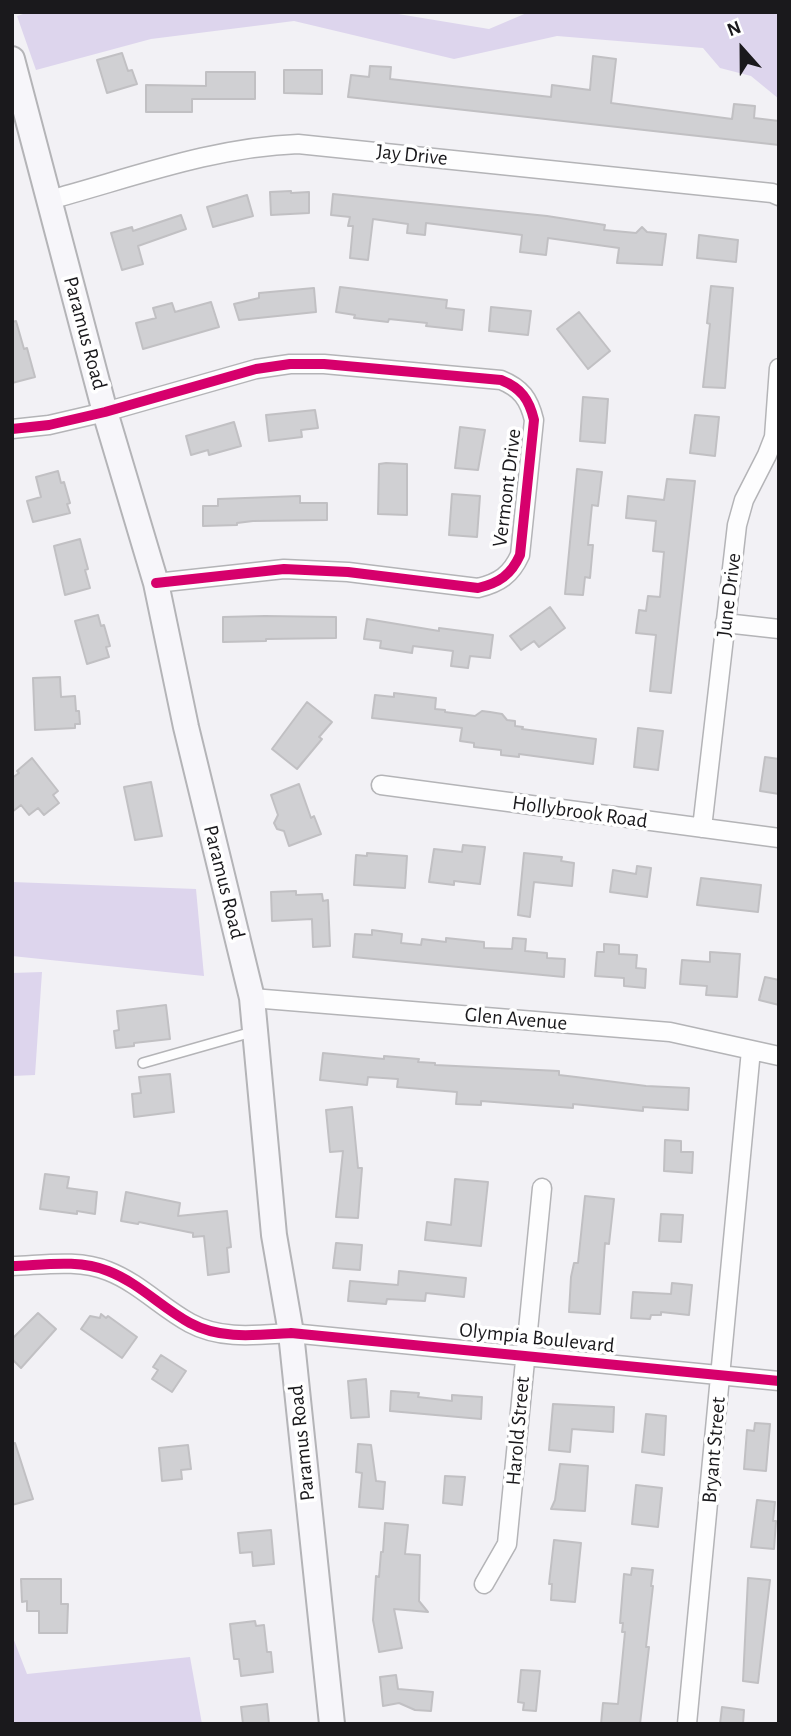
<!DOCTYPE html>
<style>
body{margin:0}
#map{position:relative;width:791px;height:1736px;overflow:hidden;background:#f2f1f5;font-family:"Alegreya Sans",sans-serif}
canvas{display:block}
.frame{position:absolute;inset:0;border:14px solid #1a191c;pointer-events:none}
.north{position:absolute;left:707px;top:14px;width:70px;height:70px;-webkit-text-stroke:5px #fff;paint-order:stroke;rotate:339deg;font-size:19px;font-weight:700;line-height:28px;text-align:center;color:#1a191c}
.north::after{content:'';display:block;margin:auto;width:24px;height:32px;background:#1a191c;clip-path:polygon(50% 0,100% 100%,50% 72%,0 100%)}
</style>
<div id="map">
<canvas width="791" height="1736"></canvas>
<div class="frame"></div>
<div class="north">N</div>
</div>
<script>
const ctx = document.querySelector('canvas').getContext('2d');
ctx.lineJoin = 'round';
function fill(path, color) { ctx.fillStyle = color; ctx.fill(path, 'evenodd'); }
function stroke(path, color, width, dash) { ctx.strokeStyle = color; ctx.lineWidth = width; ctx.lineCap = dash ? 'butt' : 'round'; ctx.setLineDash(dash || []); ctx.stroke(path); }
function drawText(font, color, halo, rows, align = 'center') {
  ctx.font = font + ' "Alegreya Sans",sans-serif'; ctx.lineWidth = 7; ctx.setLineDash([]); ctx.textBaseline = 'middle'; ctx.strokeStyle = halo; ctx.fillStyle = color; for (const [text, x, y, turn = 0] of rows) {
    ctx.save(); ctx.translate(x, y); ctx.rotate((+turn || 0) * Math.PI / 180); ctx.textAlign = isNaN(turn) ? turn : align; if (halo) ctx.strokeText(text, 0, 0); ctx.fillText(text, 0, 0); ctx.restore();
  }
}
fill(new Path2D(`
 M29,12H386L489,29L529,12H779V99L751,76L720,68L703,48L557,36L454,59L294,21L151,39L36,70L17,16Z
 M12,882L196,889L204,976L12,956Z
 M42,972L35,1075L12,1076V973Z
 M12,1635L27,1674L190,1657L202,1724H12Z`), '#ddd5ed');
const building = new Path2D(`
 M122,53L128,71L132,70L137,84L107,93L97,60Z
 M593,56L616,59L611,103L732,119L734,104L755,106L754,118L779,121V145L348,97L351,75L369,77L370,66L391,67L390,79L551,97L552,85L590,90Z
 M284,70H322V94L284,93Z
 M206,72H255V99H192V112H146V85L206,86Z
 M291,191V193L309,192V213L271,215L270,192Z
 M333,194L547,216L605,225L604,230L636,233L642,227L647,232L666,234L662,265L617,263L619,248L548,238L546,255L520,252L522,235L426,223L425,235L407,233L408,224L373,219L368,260L350,258L353,226H348L350,217L331,215Z
 M247,195L253,216L213,227L207,207Z
 M181,215L186,229L138,246L143,264L122,270L111,233L132,227L133,231Z
 M699,235L738,240L736,262L697,258Z
 M711,286L733,288L725,388L703,387L710,324L707,323Z
 M340,287L447,300L446,308L464,310L462,330L426,326L427,323L389,319L388,322L354,318L355,315L336,312Z
 M314,288L316,312L239,320L234,304L259,298V293Z
 M211,302L219,327L143,349L136,323L156,318L153,308L172,303L175,312Z
 M491,307L531,311L528,335L489,331Z
 M579,312L610,351L588,369L557,329Z
 M16,321L24,349L27,348L35,377L12,383V322Z
 M583,397L608,399L605,443L580,441Z
 M315,410L318,428L301,430L302,437L269,441L266,415Z
 M695,415L719,417L715,456L690,453Z
 M234,422L241,446L209,455L208,450L191,455L186,436Z
 M460,427L485,430L478,470L455,468Z
 M386,463L407,464V515L378,514L379,464Z
 M577,469L602,472L598,506L592,505L588,545H593L590,578L585,577L583,595L565,594Z
 M58,471L61,483L64,482L70,503L67,504L70,513L33,522L27,501L41,497L36,477Z
 M667,479L695,481L671,693L650,691L656,635L636,633L639,610L646,611L648,596L660,597L664,552L653,551L656,521L626,518L628,496L664,500Z
 M452,494L480,496L477,537L449,535Z
 M300,496V503H327V520L253,521L237,523V525L203,526V506H218V499Z
 M80,539L88,569L85,570L90,588L65,595L54,546Z
 M550,607L565,628L539,647L534,641L521,650L510,636Z
 M98,615L101,626L104,625L110,646L106,647L109,657L87,664L75,621Z
 M265,616L336,617V638L266,639V641L223,642V617Z
 M367,619L439,631V628L493,635L490,658L470,656L468,668L451,666L453,651L413,646L412,653L380,648L381,641L364,639Z
 M60,677L61,697L75,696L76,711H79L80,724H75V728L35,730L33,678Z
 M394,693L436,698L435,709L445,710V712L475,716L482,711L490,712L502,714L507,720L515,721V726L523,727L522,729L596,739L593,764L519,754V757L501,755V750L474,747V743L460,741L462,728L372,718L375,695L394,697Z
 M307,702L332,722L319,737L322,739L297,769L272,749Z
 M638,728L663,731L658,770L634,767Z
 M765,757L779,759V794L760,791Z
 M32,758L58,791L53,795L59,803L44,815L38,808L29,815L21,805L12,812V778L19,773L17,771Z
 M151,782L162,836L135,840L124,787Z
 M299,784L311,818L314,816L321,834L289,846L284,831L277,829L274,823L278,815L271,795Z
 M463,845L485,847L480,884L454,881V885L429,882L434,849L462,852Z
 M367,853L407,856L405,888L354,885L356,855L367,856Z
 M524,853L562,857L561,861L574,863L572,886L534,882L530,917L518,915Z
 M637,866L651,868L647,897L610,892L613,870L636,874Z
 M701,878L761,885L758,912L697,905Z
 M296,891V895L322,894L323,901L328,900L330,946L313,947L312,919L272,921L271,892Z
 M372,930L402,934L401,943L421,945L422,939L446,942V938L484,942V948L512,949L513,938L526,939L525,951L547,953V958L565,959L564,977L353,957L355,934L372,935Z
 M604,944L619,945V954L637,955L636,968L646,969L645,988L624,986V978L595,976L597,952H604Z
 M710,952L740,954L737,997L706,995L707,986L680,984L682,960L710,962Z
 M765,977L779,980V1005L759,1000Z
 M166,1005L170,1039L134,1043V1046L116,1048L114,1031L119,1030L117,1011Z
 M323,1053L384,1059V1056L419,1059L418,1062L435,1063V1065L559,1071V1075L576,1077L646,1086L689,1088L688,1110L643,1107V1111L573,1104V1108L481,1101V1105L456,1104L457,1092L397,1087L398,1079L368,1077L367,1085L320,1080Z
 M170,1074L174,1112L134,1117L132,1094L141,1093L139,1077Z
 M352,1107L358,1168H362L358,1218L336,1217L343,1151L330,1152L326,1110Z
 M665,1140L681,1141V1152H693L692,1173L664,1171Z
 M45,1174L69,1177L67,1188L97,1192L95,1214L77,1211V1214L40,1209Z
 M455,1179L488,1182L481,1246L425,1240L427,1222L451,1225Z
 M126,1192L180,1203L178,1216L227,1211L231,1247L227,1248L229,1272L208,1275L204,1236L193,1237V1233L139,1222L138,1224L121,1221Z
 M585,1196L614,1199L609,1244L605,1243L600,1314L569,1312L571,1277L574,1263H578Z
 M661,1214L683,1215L681,1242L659,1241Z
 M336,1243L362,1245L360,1270L333,1268Z
 M399,1271L466,1278L464,1297L426,1293L425,1301L387,1299L386,1304L348,1301L350,1281L398,1285Z
 M672,1283L692,1285L689,1315L661,1312V1315H651L650,1319L631,1318L633,1292L671,1294Z
 M38,1313L56,1329L21,1368L12,1359V1339Z
 M101,1314L106,1318L108,1316L137,1337L122,1358L81,1329L90,1316L100,1318Z
 M161,1355L186,1371L172,1392L152,1379L158,1370L153,1367Z
 M366,1379L369,1417L351,1418L348,1381Z
 M391,1391L419,1393L418,1397L452,1401V1395L482,1397L481,1419L390,1411Z
 M553,1404L614,1407L613,1432L572,1429L570,1452L549,1450Z
 M646,1414L666,1416L664,1455L642,1452Z
 M755,1423L770,1424L766,1471L744,1469L747,1430L754,1431Z
 M15,1443L33,1499L12,1505V1444Z
 M358,1444L371,1445L376,1481L385,1482L383,1509L359,1507L362,1473L356,1472Z
 M188,1445L191,1469L181,1470L182,1479L162,1481L159,1448Z
 M560,1464L588,1466L585,1511L551,1509L555,1500Z
 M445,1476L465,1477L462,1505L443,1503Z
 M636,1485L662,1488L658,1527L632,1524Z
 M757,1500L775,1502L773,1521H776L774,1549L751,1547Z
 M385,1523L408,1525L405,1554L420,1555L419,1601L428,1612L394,1609L402,1648L379,1652L373,1620L376,1576L379,1577L381,1552H383Z
 M271,1530L274,1564L253,1566L252,1552L240,1553L238,1533Z
 M554,1540L581,1543L575,1602L551,1600L552,1584H549Z
 M632,1568L653,1570L651,1586H653L646,1647H649L640,1724H601L603,1703L618,1704L625,1632H622L623,1623H620L624,1574L631,1575Z
 M748,1578L770,1580L758,1683L743,1681Z
 M21,1579H61V1604H68L67,1633H39V1611H27V1601L22,1602Z
 M255,1621L256,1626L264,1625L267,1652H271L273,1672L241,1676L239,1659H234L230,1624Z
 M521,1670L540,1671L536,1711L523,1710L524,1703L518,1702Z
 M396,1675L398,1689L433,1692L431,1711L415,1710L399,1703L383,1706L380,1677Z
 M267,1704L269,1724H243L241,1707Z
 M722,1707L744,1710L743,1724H720Z`);
fill(building, '#d0d0d3');
stroke(building, '#c1c0c3', 2);
const lane = new Path2D(`
 M143,1063L252,1032`);
const street = new Path2D(`
 M49,200C131,178 213,147 298,144L772,193L779,196
 M12,429L49,425L105,412L256,369L290,364H324L501,380C521,388 529,399 534,420L520,555C511,575 499,583 478,588L348,572L284,569L156,583
 M725,623L779,629
 M381,785L779,838
 M702,828L737,525L744,500L767,455L774,437L779,368
 M252,998L670,1032L779,1056
 M12,1266C44,1265 78,1259 108,1271C139,1283 162,1308 190,1323C221,1340 257,1335 291,1333L779,1381
 M484,1584L507,1544L542,1188
 M687,1724L751,1050`);
const secondary = new Path2D(`
 M12,59L105,412L156,583L186,727L252,998L274,1235L291,1333L332,1724`);
stroke(lane, '#b4b4b7', 12);
stroke(street, '#b4b4b7', 21);
stroke(secondary, '#b4b4b7', 28);
stroke(lane, '#fdfdfe', 9);
stroke(street, '#fdfdfe', 18);
stroke(secondary, '#f7f6fa', 24);
stroke(new Path2D(`
 M12,429L49,425L105,412L256,369L290,364H324L501,380C521,388 529,399 534,420L520,555C511,575 499,583 478,588L348,572L284,569L156,583
 M12,1266C44,1265 78,1259 108,1271C139,1283 162,1308 190,1323C221,1340 257,1335 291,1333L779,1381`), '#d6006c', 10);
drawText('21px', '#1a191c', '#fff', [
 ["Jay Drive",412,155,6],
 ["Paramus Road",85,333,75],
 ["Vermont Drive",507,488,-83],
 ["June Drive",729,595,-83],
 ["Hollybrook Road",580,812,8],
 ["Paramus Road",224,882,76],
 ["Glen Avenue",516,1019,5],
 ["Olympia Boulevard",537,1338,6],
 ["Harold Street",518,1431,-85],
 ["Paramus Road",302,1443,-96],
 ["Bryant Street",714,1450,-85]
]);
</script>
